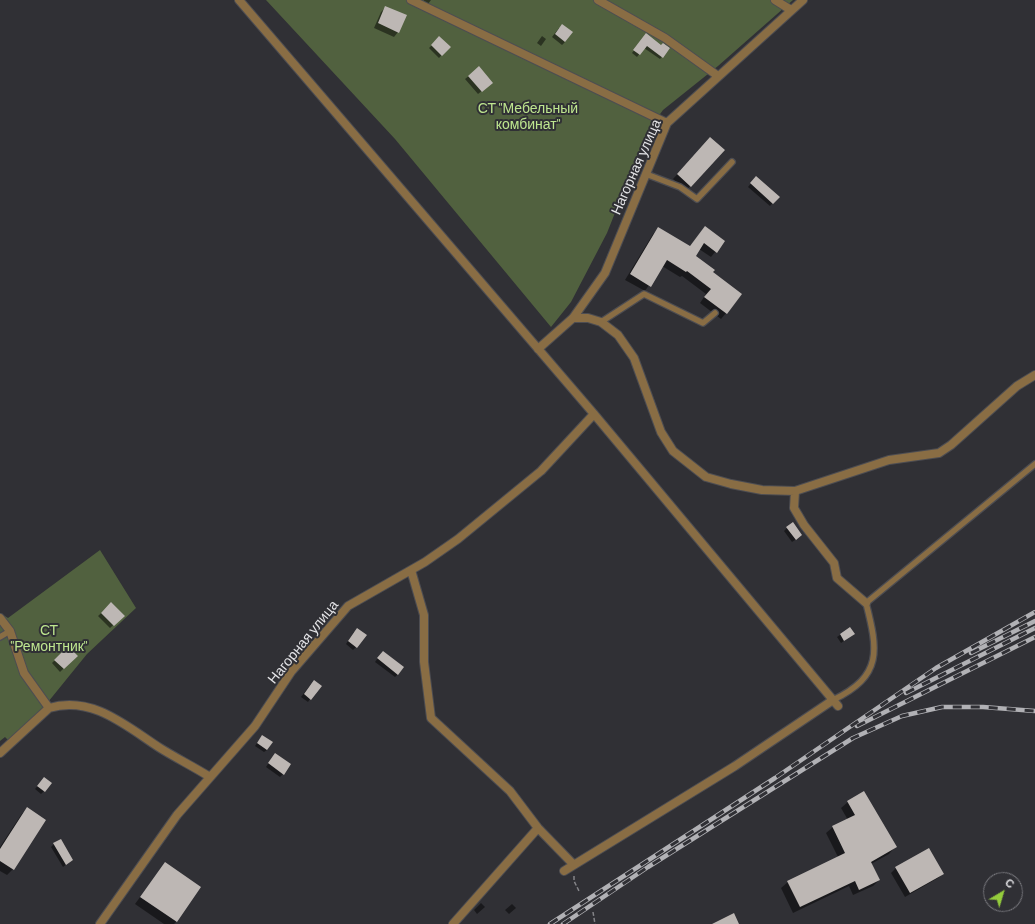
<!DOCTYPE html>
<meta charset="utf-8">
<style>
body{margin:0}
#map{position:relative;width:1035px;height:924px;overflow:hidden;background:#303035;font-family:Barlow,sans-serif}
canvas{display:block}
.north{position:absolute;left:983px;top:872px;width:40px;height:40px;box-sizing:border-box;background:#303035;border:1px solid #78787d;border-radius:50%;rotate:38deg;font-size:11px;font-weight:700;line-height:16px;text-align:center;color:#e5e5e8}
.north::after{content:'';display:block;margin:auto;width:14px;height:18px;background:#94cc3c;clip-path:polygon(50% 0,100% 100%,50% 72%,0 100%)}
</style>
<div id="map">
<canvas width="1035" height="924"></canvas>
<div class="north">С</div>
</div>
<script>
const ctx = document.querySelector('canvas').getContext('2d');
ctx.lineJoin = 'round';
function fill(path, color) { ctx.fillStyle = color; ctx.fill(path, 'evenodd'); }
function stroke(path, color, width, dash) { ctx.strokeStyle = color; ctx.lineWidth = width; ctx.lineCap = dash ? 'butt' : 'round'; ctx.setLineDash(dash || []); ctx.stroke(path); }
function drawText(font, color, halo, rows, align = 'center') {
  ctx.font = font + ' Barlow,sans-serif'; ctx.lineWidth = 4; ctx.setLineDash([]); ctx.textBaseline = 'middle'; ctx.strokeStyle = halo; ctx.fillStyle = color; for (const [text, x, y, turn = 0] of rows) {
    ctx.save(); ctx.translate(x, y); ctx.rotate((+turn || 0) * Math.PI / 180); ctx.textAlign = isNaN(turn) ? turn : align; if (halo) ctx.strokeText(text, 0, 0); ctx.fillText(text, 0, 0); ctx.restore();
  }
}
fill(new Path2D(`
 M266,0H793L718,66L663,110L647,132L607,233L571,302L551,327L395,139Z
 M100,550L136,608L87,654L44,707L9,741L5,737L0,741V613L8,618Z`), '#51613f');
fill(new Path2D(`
 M423,0H431L428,4Z
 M386,7L398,32L394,37L374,28L381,12Z
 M559,28L565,42L562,45L552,37Z
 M542,36L546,39L541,46L537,43Z
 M644,37L669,49L660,59L644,48L637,57L632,53Z
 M439,38L449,47L439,58L429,48Z
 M479,68L488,86L478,94L465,79Z
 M706,143L690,186L686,191L673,179Z
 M756,177L778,197L770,206L748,187Z
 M705,227L724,241L711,257L699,249L695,256L711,272L726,313L721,319L700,303L706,294L682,276L680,277L662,266L645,291L625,280L653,234L658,229L689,247Z
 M787,528L798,538L792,542L784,531Z
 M111,604L123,616L110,628L98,616Z
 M850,628L851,636L841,643L837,637Z
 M354,632L356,647L353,650L346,644Z
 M68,647L76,656L60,672L52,663Z
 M380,655L398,674L395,677L375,662Z
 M311,684L310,699L308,702L301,697Z
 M262,736L267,750L264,752L255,746Z
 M272,758L283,774L280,777L266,767Z
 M42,781L44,791L41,794L35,789Z
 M864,793L895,847L889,854L871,864L879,880L873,886L853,895L849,886L793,913L781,888L788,882L838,857L826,833L833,827L848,820L841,808L848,802Z
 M27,808L13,869L7,875L0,871V847L21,815Z
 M54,844L72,860L63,867L51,847Z
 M165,863L176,922L174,924H164L135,904Z
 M896,868L943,874L938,878L905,897L891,873Z
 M481,903L485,907L477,914L474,910Z
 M512,904L516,908L509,914L505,910Z`), '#0007');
fill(new Path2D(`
 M385,6L407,15L399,33L378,23Z
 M562,24L573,32L565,42L555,34Z
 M646,33L661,45L663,43L670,48L663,58L647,46L640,55L633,50Z
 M439,36L451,47L442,56L431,45Z
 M479,66L493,83L482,92L468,76Z
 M710,137L725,150L691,187L677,174Z
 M756,176L780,197L773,204L750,183Z
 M705,226L725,241L717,253L704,243L696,256L715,270L713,272L742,294L727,314L704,297L711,289L687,271L686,272L667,260L651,287L630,274L658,227L690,246Z
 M793,522L802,535L796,540L786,527Z
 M111,602L125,616L114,626L101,613Z
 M850,627L855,634L844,641L840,634Z
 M357,628L367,635L357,648L348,641Z
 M68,646L78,656L64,669L54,660Z
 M383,651L404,667L398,675L377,658Z
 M314,680L322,686L311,700L304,694Z
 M262,735L273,742L267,750L257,743Z
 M275,753L291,764L284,775L268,763Z
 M44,777L52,783L45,792L37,786Z
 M864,791L897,847L871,862L880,880L859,890L855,881L800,907L787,881L845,853L832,826L855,815L847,801Z
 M27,807L46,820L14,870L0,861V849Z
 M61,839L73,860L66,865L53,843Z
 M929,848L944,874L910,893L895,867Z
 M165,862L201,887L177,922L140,897Z
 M734,913L739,924H712Z`), '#bdb7b4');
const lane = new Path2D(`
 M646,174L680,187L697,199L732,162
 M601,322L644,294L703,323L715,313
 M0,637L10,631
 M833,700C883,676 878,650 866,603L1035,464`);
const street = new Path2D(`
 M239,0L594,414L838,706
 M411,0L667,123
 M598,0L665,38L718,76
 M775,0L791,10
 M573,318H588L601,322L618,335L634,358L661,432L673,451L706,477L731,484L762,490L795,491L889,460L939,453L951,445L1017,386L1035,375
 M538,349L573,318L605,273L667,123L803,0
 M795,491L794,508L804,525L834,563L837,578L866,603
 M411,570L424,615V662L431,718L510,791L538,828L574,865
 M0,618L10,631L24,673L49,708L0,753
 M49,708C92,695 126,726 160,748C176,758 194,767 210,777
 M564,871L735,766L833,700
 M100,924L177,815L255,726L291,672L348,606L425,562L458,539L541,471L594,414
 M453,924L538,828`);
stroke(lane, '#4d4d52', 8);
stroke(street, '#4d4d52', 10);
stroke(new Path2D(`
 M574,876V881L579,891
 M593,912L595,924`), '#848488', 1.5, [4, 2]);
stroke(lane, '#896d44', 5.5);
stroke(street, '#896d44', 8);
const rail = new Path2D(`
 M971,653L1035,621
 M906,693L1035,628
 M857,726L1035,637
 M550,924L775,778L936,668L1035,612
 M563,924L648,867L853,738L902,716L942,707H983L1035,711`);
stroke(rail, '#b1b1b5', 4.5);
stroke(rail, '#303035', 3, [9]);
drawText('14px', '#bee68f', '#303035', [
 ["СТ \"Мебельный",528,108],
 ["комбинат\"",528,124],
 ["СТ",49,630],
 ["\"Ремонтник\"",49,646]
]);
drawText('14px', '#e5e5e8', '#303035', [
 ["Нагорная улица",636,167,-66],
 ["Нагорная улица",303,642,-51]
]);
</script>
